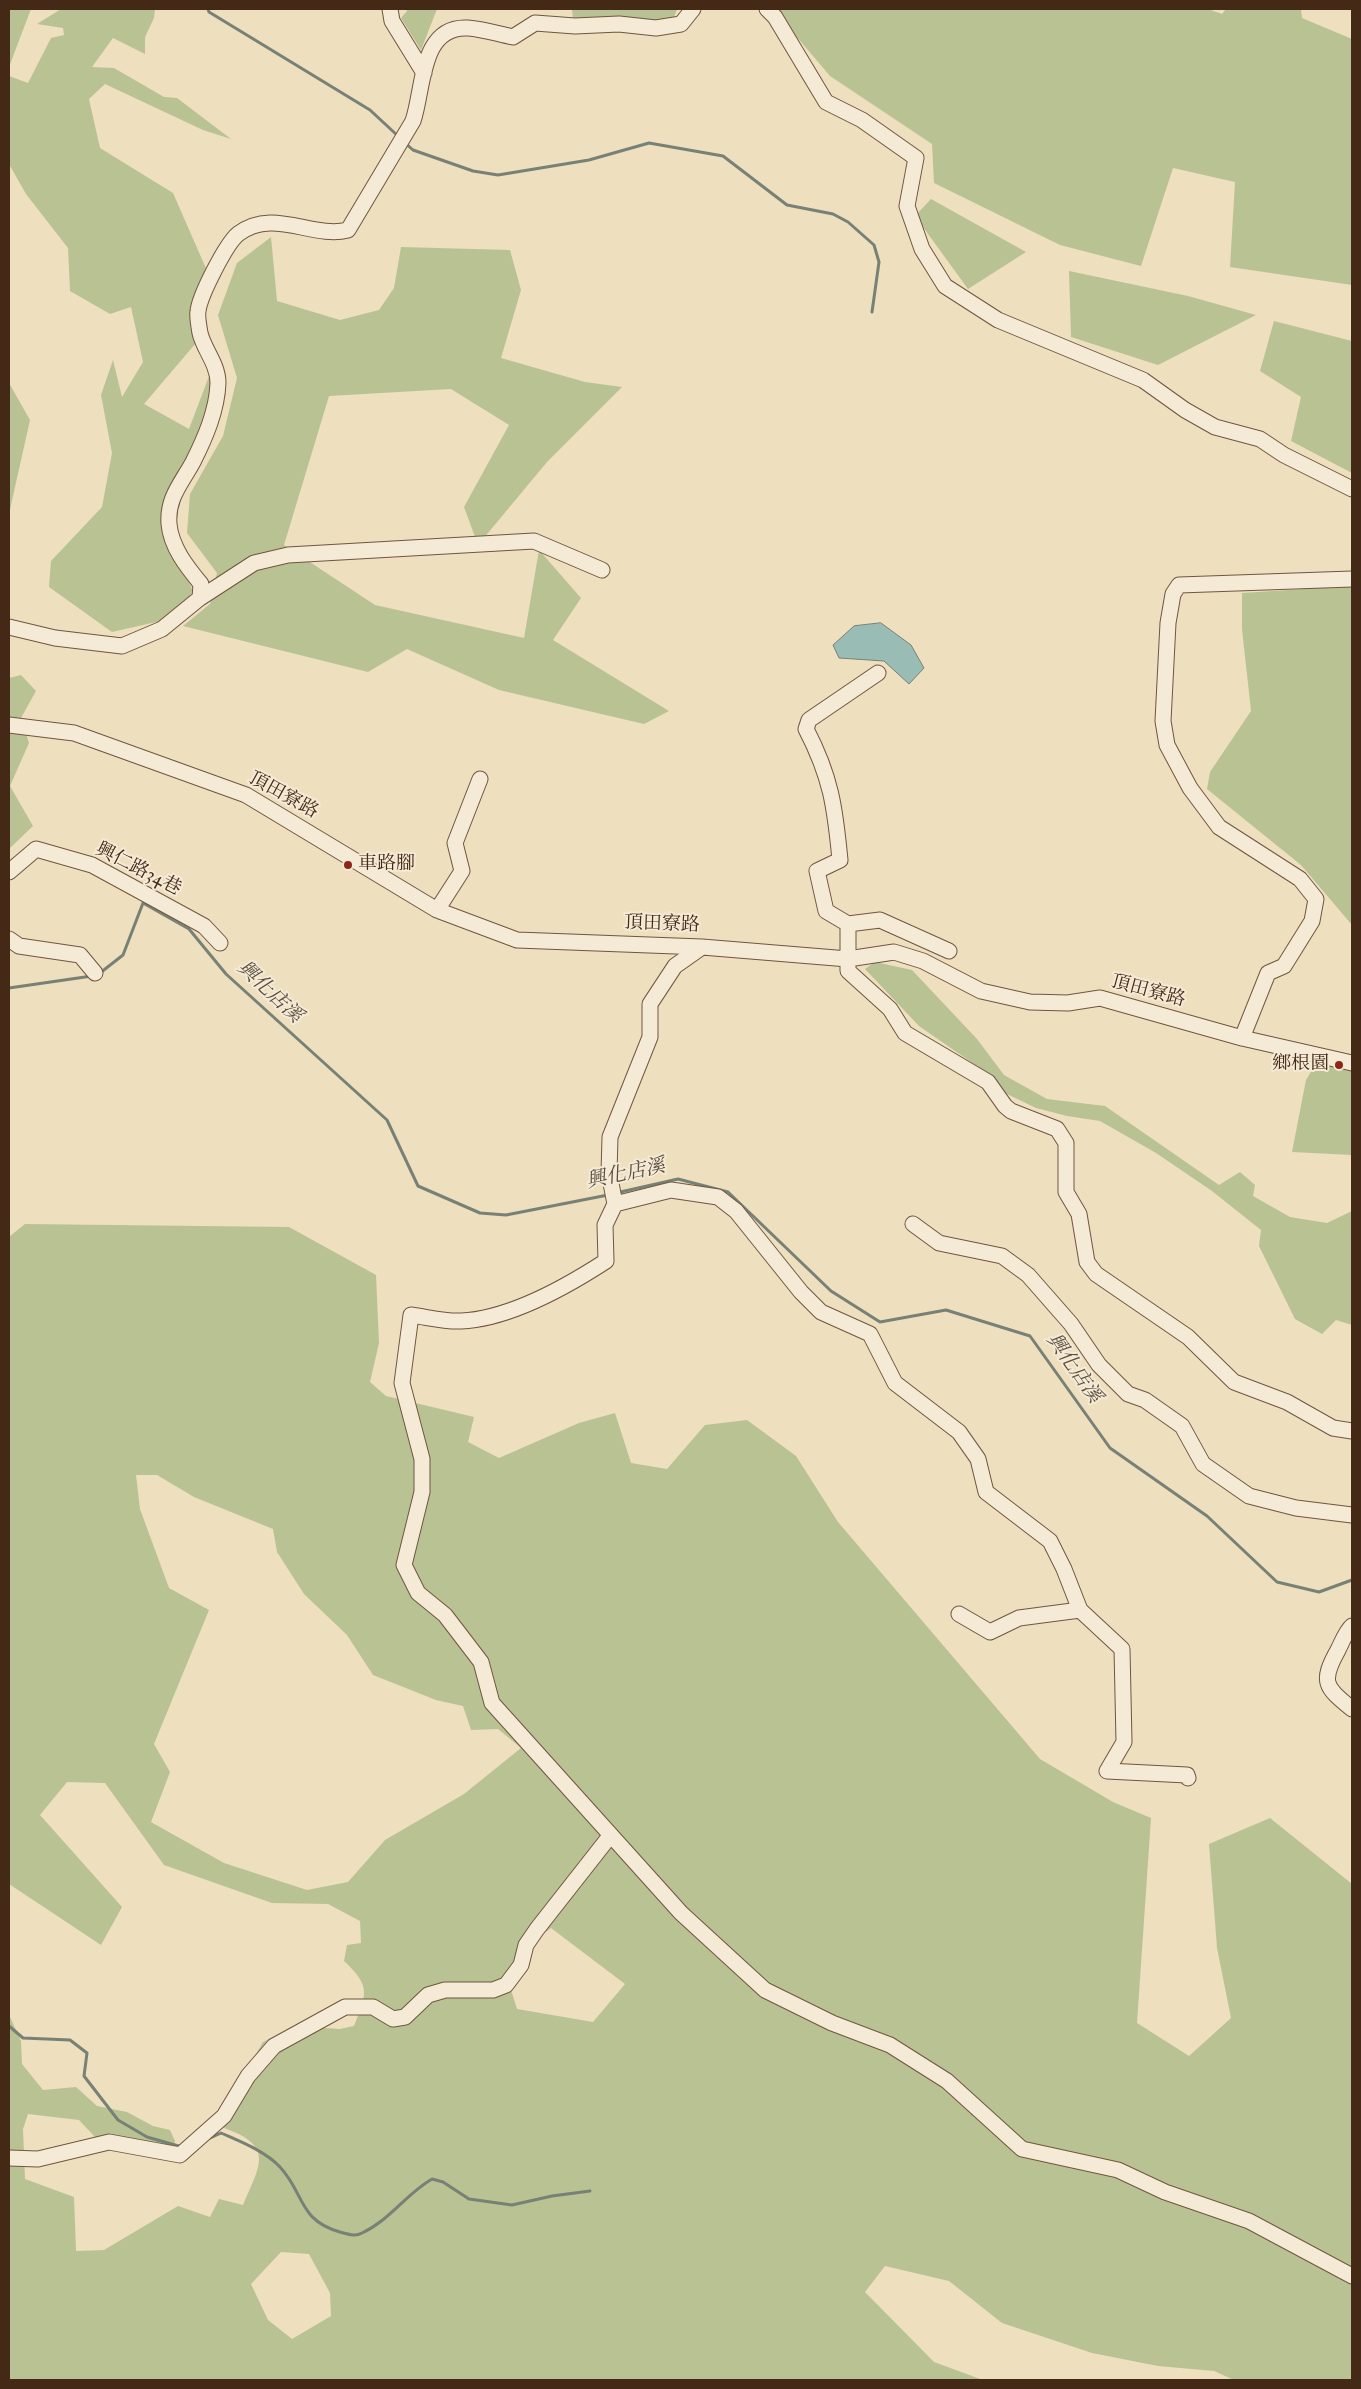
<!DOCTYPE html>
<meta charset="utf-8">
<style>
body{margin:0}
#map{position:relative;width:1361px;height:2389px;overflow:hidden;background:#eedfbf;font-family:"IM FELL Double Pica",serif}
canvas{display:block}
.frame{position:absolute;inset:0;border:10px solid #452917;pointer-events:none}
</style>
<div id="map">
<canvas width="1361" height="2389"></canvas>
<div class="frame"></div>
</div>
<script>
const ctx = document.querySelector('canvas').getContext('2d');
ctx.lineJoin = 'round';
function fill(path, color) { ctx.fillStyle = color; ctx.fill(path, 'evenodd'); }
function stroke(path, color, width, dash) { ctx.strokeStyle = color; ctx.lineWidth = width; ctx.lineCap = dash ? 'butt' : 'round'; ctx.setLineDash(dash || []); ctx.stroke(path); }
function drawText(font, color, halo, rows, align = 'center') {
  ctx.font = font + ' "IM FELL Double Pica","Noto Serif TC",serif'; ctx.lineWidth = 4; ctx.setLineDash([]); ctx.textBaseline = 'middle'; ctx.strokeStyle = halo; ctx.fillStyle = color; for (const [text, x, y, turn = 0] of rows) {
    ctx.save(); ctx.translate(x, y); ctx.rotate((+turn || 0) * Math.PI / 180); ctx.textAlign = isNaN(turn) ? turn : align; if (halo) ctx.strokeText(text, 0, 0); ctx.fillText(text, 0, 0); ctx.restore();
  }
}
fill(new Path2D(`
 M9,9H31L9,67Z
 M61,9H155L154,18L145,37V54L113,38L92,67L114,68L164,97L177,98L231,139L203,130L105,84L89,99L100,148L173,193L208,273L196,343L144,404L189,429L211,371L215,383L193,455L167,491V536L193,591L174,618L112,632L49,587L51,561L102,507L112,453L101,395L113,360L122,397L143,362L131,307L110,314L70,291L68,248L26,194L9,164V76L28,83L51,38L64,35L63,28L37,24Z
 M406,9H437L421,50L401,18L407,11Z
 M572,9H677L673,20L573,19Z
 M773,9H1208L1222,14L1226,9H1301L1302,18L1352,39V285L1230,267L1235,182L1173,168L1141,266L1060,245L934,183L932,144L830,76Z
 M931,199L1026,252L968,289L915,216Z
 M271,237L277,301L340,320L379,310L394,288L401,247L510,250L521,290L501,358L585,382L622,387L547,462L478,545L464,507L509,425L451,389L329,396L284,545L375,605L524,638L539,550L581,598L553,640L669,711L644,724L499,690L407,649L368,672L183,626L210,604L217,573L187,533L190,494L223,436L237,378L218,315L237,263Z
 M1069,271L1188,296L1256,315L1158,365L1071,337Z
 M1274,321L1352,341V473L1291,441L1301,397L1260,371Z
 M9,383L30,420L9,514Z
 M1352,586V925L1301,865L1207,789L1210,772L1251,711L1242,629V593Z
 M21,675L36,691L21,718L29,743L10,786L33,826L9,849V678Z
 M875,962L912,970L977,1039L1004,1075L1047,1099L1105,1106L1219,1185L1240,1172L1255,1185L1253,1196L1290,1217L1327,1223L1352,1211V1325L1336,1320L1322,1334L1295,1319L1259,1246L1261,1230L1212,1191L1156,1153L1100,1121L1067,1116L1036,1108L1005,1093L984,1071L919,1026L865,969Z
 M1317,1062L1352,1070V1155L1292,1152L1306,1080Z
 M25,1224L289,1227L376,1275L379,1343L370,1382L386,1396L474,1417L468,1442L499,1458L579,1423L615,1413L631,1463L667,1469L705,1425L747,1420L796,1456L838,1522L1040,1759L1113,1802L1151,1818L1137,2023L1189,2056L1231,2018L1217,1948L1209,1844L1270,1818L1352,1884V2380H1234L1214,2371L1158,2366L1092,2353L1002,2323L949,2281L885,2266L865,2292L934,2362L983,2380H9V2015L21,2041L22,2064L43,2090L76,2087L97,2106L127,2112L153,2126L170,2130L175,2141L172,2152L95,2137L79,2120L28,2114L23,2129L25,2179L74,2197L76,2251L104,2250L178,2206L210,2217L219,2199L243,2205C260,2165 275,2146 224,2128L228,2102L263,2042L296,2026L340,2029L354,2026C367,1994 371,1986 344,1961L347,1945L361,1943L360,1921L328,1904L272,1903L164,1865L105,1783L67,1782L40,1815L122,1907L101,1945L9,1884V1237ZM136,1475H157L194,1497L273,1529L277,1552L304,1594L347,1635L373,1675L436,1700L463,1706L471,1730L498,1729L521,1748L464,1794L385,1840L348,1882L307,1890L224,1863L151,1822L170,1772L154,1744L209,1610L169,1588L140,1509ZM551,1928L625,1984L593,2022L517,2009L507,1977L521,1951ZM281,2252L309,2254L330,2293L331,2316L292,2339L268,2320L251,2284Z`), '#b9c292');
const water = new Path2D(`
 M881,623L911,645L924,668L909,684L884,661L839,658L833,645L854,626Z`);
fill(water, '#99bcb4');
stroke(water, '#778175', 1);
stroke(new Path2D(`
 M208,9L209,12L370,110L398,136
 M404,142L413,150L473,171L498,175L589,160L649,143L723,156L787,205L833,214L848,222L874,245L879,262L872,312
 M100,973L123,955L143,903L189,929L226,974L387,1120L418,1186L480,1213L506,1215L608,1195
 M9,988L92,976
 M616,1193L678,1179L728,1192L831,1291L880,1322L946,1310L1030,1336L1110,1448L1207,1516L1277,1582L1319,1592L1352,1580
 M9,2026L23,2038L70,2040L87,2053L84,2076L118,2120L147,2137L182,2147
 M208,2139L221,2133C241,2142 265,2151 280,2167C305,2194 298,2220 340,2232C348,2234 355,2237 362,2233C390,2220 406,2194 432,2179L443,2182L469,2199L512,2205L552,2196L590,2191`), '#778175', 3);
const minor = new Path2D(`
 M390,9L392,21L424,73
 M767,9L775,17L826,102L862,120L916,158L907,206L922,249L945,286L998,320L1143,380L1185,410L1215,427L1260,439L1284,455L1352,489
 M200,598L254,563L288,555L534,541L602,570
 M9,627L55,638L122,646L162,629L200,598L201,584C187,567 171,547 169,524C167,498 181,484 193,462C205,438 217,411 218,383C218,364 204,350 200,333C199,327 197,317 198,311C200,295 226,244 238,234C273,207 312,239 348,230L413,121C424,89 420,25 468,28C483,29 498,34 513,37L535,23L575,26L619,24L656,28L681,24L693,9
 M878,673L809,720L806,729C831,777 835,807 840,860L817,871L826,911L848,924V971L890,1009L905,1033L988,1082L1005,1106L1011,1111L1057,1129L1066,1143V1192L1079,1214L1087,1262L1096,1274L1188,1337L1234,1382L1287,1402L1333,1428L1352,1431
 M9,725L74,733L246,795L437,910L517,940L702,947L848,959L894,952L923,961L981,991L1030,1002L1068,1003L1100,998L1242,1038L1352,1063
 M9,872L36,849L92,865L204,926L220,943
 M437,910L462,871L455,843L480,779
 M848,924L880,920L949,951
 M9,939L19,946L80,955L95,973
 M702,947L675,966L650,1004V1037L610,1137L609,1173L615,1204L605,1225L606,1261C566,1287 509,1319 461,1321C445,1322 427,1317 411,1315L402,1383L422,1459V1492L404,1565L418,1593L445,1615L481,1662L492,1703L681,1913L765,1990L832,2023L890,2045L947,2081L1022,2149L1118,2170L1165,2192L1249,2221L1352,2276
 M1242,1038L1268,973L1284,966L1312,921L1316,899L1300,879L1219,827L1190,788L1167,745L1163,721L1168,623L1173,594L1179,585L1352,579
 M615,1204L671,1190L718,1197L736,1211L801,1292L821,1312L870,1334L895,1383L959,1432L978,1459L986,1492L1050,1541L1064,1569L1080,1610L1122,1649L1124,1742L1107,1771L1187,1775L1188,1778
 M913,1224L939,1243L1002,1256L1028,1275L1071,1324L1099,1365L1128,1394L1145,1400L1182,1426L1203,1464L1249,1496L1296,1508L1352,1515
 M959,1614L990,1632L1019,1618L1080,1610
 M1352,1626C1346,1631 1342,1642 1338,1650C1320,1682 1325,1687 1352,1709
 M9,2158L38,2159L109,2142L180,2155L224,2116L248,2076L274,2046L345,2007H373L393,2019L405,2017L428,1995L445,1990H493L506,1985L521,1965L526,1945L537,1929L610,1836`);
stroke(minor, '#6f5641', 17);
stroke(minor, '#f4ead5', 15);
for (const [x, y, r, color] of [
 [348,865,5,"#8f2418"],
 [1339,1065,5,"#8f2418"]
]) { const dot = new Path2D(); dot.arc(x, y, r, 0, 2 * Math.PI); ctx.fillStyle = color; ctx.fill(dot); stroke(dot, '#f4ead5', 2); }
drawText('19px', '#452917', '#f4ead5', [
 ["頂田寮路",283,796,29],
 ["興仁路34巷",138,870,27],
 ["頂田寮路",662,925,2],
 ["頂田寮路",1148,992,15]
]);
drawText('19px', '#452917', '#f4ead5', [
 ["車路腳",358,865],
 ["鄉根園",1329,1065,"right"]
], 'left');
drawText('italic 20px', '#5a4e3e', '#f4ead5', [
 ["興化店溪",269,993,43],
 ["興化店溪",626,1175,-12],
 ["興化店溪",1073,1369,55]
]);
</script>
